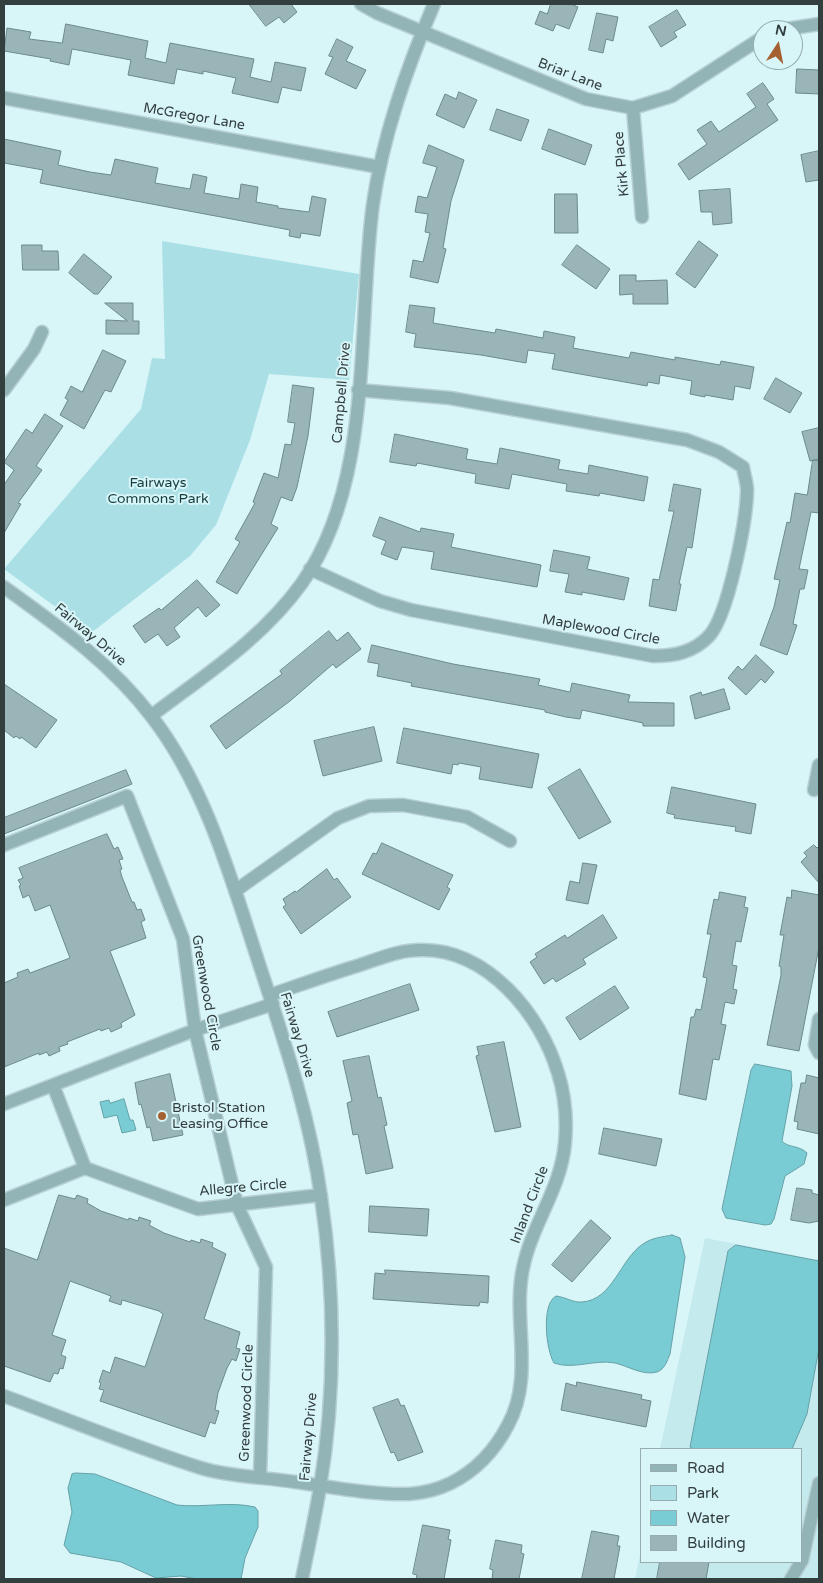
<!DOCTYPE html>
<style>
body{margin:0}
#map{position:relative;width:823px;height:1583px;overflow:hidden;background:#d8f5f8;font-family:"Varela Round",sans-serif}
canvas{display:block}
.frame{position:absolute;inset:0;border:5px solid #333e3f;pointer-events:none}
.legend{position:absolute;left:640px;top:1448px;width:162px;height:115px;box-sizing:border-box;background:#d8f5f8;border:1px solid #96acae;margin:0;padding:6px 9px;list-style:none;font-size:15px;color:#333e3f}
.legend li{display:flex;align-items:center;gap:10px;height:25px}
.legend b{width:25px;border:1px solid #96acae}
.north{position:absolute;left:753px;top:20px;width:50px;height:50px;box-sizing:border-box;background:#d8f5f8;border:1px solid #96acae;border-radius:50%;rotate:11deg;font-size:14px;font-weight:700;line-height:20px;text-align:center;color:#333e3f}
.north::after{content:'';display:block;margin:auto;width:18px;height:22px;background:#a56131;clip-path:polygon(50% 0,100% 100%,50% 72%,0 100%)}
</style>
<div id="map">
<canvas width="823" height="1583"></canvas>
<div class="frame"></div>
<ul class="legend">
<li><b style="height:6px;background:#92b4b7"></b>Road</li>
<li><b style="height:14px;background:#aae0e5"></b>Park</li>
<li><b style="height:14px;background:#7accd4"></b>Water</li>
<li><b style="height:14px;background:#99b5b8"></b>Building</li>
</ul>
<div class="north">N</div>
</div>
<script>
const ctx = document.querySelector('canvas').getContext('2d');
ctx.lineJoin = 'round';
function fill(path, color) { ctx.fillStyle = color; ctx.fill(path, 'evenodd'); }
function stroke(path, color, width, dash) { ctx.strokeStyle = color; ctx.lineWidth = width; ctx.lineCap = dash ? 'butt' : 'round'; ctx.setLineDash(dash || []); ctx.stroke(path); }
function drawText(font, color, halo, rows, align = 'center') {
  ctx.font = font + ' "Varela Round",sans-serif'; ctx.lineWidth = 4; ctx.setLineDash([]); ctx.textBaseline = 'middle'; ctx.strokeStyle = halo; ctx.fillStyle = color; for (const [text, x, y, turn = 0] of rows) {
    ctx.save(); ctx.translate(x, y); ctx.rotate((+turn || 0) * Math.PI / 180); ctx.textAlign = isNaN(turn) ? turn : align; if (halo) ctx.strokeText(text, 0, 0); ctx.fillText(text, 0, 0); ctx.restore();
  }
}
fill(new Path2D(`
 M705,1238L819,1260V1579H635L642,1545V1562H802V1449H660Z`), '#c4eaee');
fill(new Path2D(`
 M162,241L359,274L349,380L269,374L250,440L216,525L190,556L91,633L4,569L141,409L152,358L165,359Z`), '#aae0e5');
const water = new Path2D(`
 M755,1064L791,1071L792,1086L782,1141C788,1148 799,1145 807,1153L804,1164L785,1176L774,1219L771,1224L765,1225L726,1218L722,1209L751,1070Z
 M124,1099L130,1120H133L136,1130L122,1133L117,1115L104,1118L100,1102L109,1100L110,1103Z
 M672,1235L680,1238L685,1257L670,1354C667,1361 665,1369 657,1372C643,1376 628,1366 615,1363C595,1359 573,1370 554,1363C546,1350 541,1304 556,1296C565,1297 574,1303 582,1302C613,1300 620,1259 643,1244C651,1238 662,1237 672,1235Z
 M736,1245L819,1261V1348L807,1414L792,1449H694L690,1447L728,1251Z
 M76,1473L95,1474L177,1505C202,1508 229,1501 255,1507L258,1511V1527L245,1558L241,1579H197L181,1576L156,1578L121,1562L70,1553L64,1545L72,1512L68,1488L72,1474Z`);
fill(water, '#7accd4');
stroke(water, '#65a1a7', 1);
const building = new Path2D(`
 M249,4H291L297,12L284,23L279,17L266,26Z
 M551,4H571L578,7L569,29L556,24L553,31L535,24L540,11L547,14Z
 M677,10L686,25L674,32L677,37L661,47L649,27Z
 M597,13L618,17L613,41L606,39L603,53L589,50Z
 M66,24L148,41L145,58L166,63L170,43L254,59L250,77L271,82L275,62L306,68L301,91L282,87L278,103L232,93L236,78L203,71V74L177,69L174,84L128,75L131,60L72,49L69,65L50,61L51,59L4,51L7,28L31,32L29,39L62,43Z
 M337,39L353,47L346,61L366,70L356,89L325,74L333,57L329,56Z
 M797,69L819,70V94L796,93Z
 M763,83L774,99L767,104L778,120L689,180L678,164L707,144L697,130L711,121L719,132L756,107L747,94Z
 M459,92L477,100L464,128L436,115L445,94L456,99Z
 M497,109L529,120L521,141L490,130Z
 M549,129L592,145L585,165L542,149Z
 M4,139L61,151L58,165L90,172L111,175L115,159L158,168L155,183L190,189L193,174L207,177L204,193L239,199L241,184L258,187L256,202L278,206V208L309,212L312,196L326,199L320,236L301,233L300,238L289,236L290,230L40,183L43,170L4,163Z
 M429,145L464,160L451,201L443,248L446,249L438,283L410,277L413,260L423,262L430,233L425,232L428,214L415,212L418,196L427,198L437,167L423,163Z
 M819,151V180L806,182L801,155Z
 M730,189L732,223L713,225L712,212H701L699,191Z
 M555,194H577L578,233H555Z
 M699,241L718,255L695,288L676,274Z
 M22,245H42V251H58L59,270H23Z
 M577,245L610,269L596,289L562,265Z
 M84,254L112,277L98,294H94L69,273Z
 M620,275H636V281L667,280L668,304H633V294L620,295Z
 M105,303H133V321H139V334H106V320L127,321Z
 M410,305L435,308L433,323L495,333L496,329L543,338L544,331L575,337L573,348L629,358L631,352L675,360V357L720,365L721,361L754,367L750,389L735,386L733,400L705,395V397L690,394L692,381L660,375L659,384L648,382L647,386L552,369L555,354L528,350L526,363L481,355L414,347L416,334L406,332Z
 M103,350L126,361L111,392L105,390L84,429L60,415L68,400L65,398L71,386L82,392Z
 M776,378L802,393L790,413L764,399Z
 M293,385L314,388L308,436L297,487L292,501L281,497L271,524L278,528L237,594L216,582L240,542L235,539L255,503L253,502L264,473L278,478L285,444L291,445L295,423L288,422Z
 M45,414L63,426L36,466L42,470L18,503L21,504L4,533V485L14,470L4,462L26,429L32,433Z
 M819,428V459L810,461L802,432Z
 M395,434L468,449L466,459L497,464L500,448L560,460L558,469L588,474L589,465L648,477L644,501L600,493L599,496L566,491L567,484L512,474L509,489L475,483L476,474L417,463L416,466L390,462Z
 M813,460L819,461V513L811,512L799,569L808,570L804,589H800L793,624L797,625L787,655L760,645L774,607L780,580L774,579L787,522L790,523L795,493L807,495Z
 M674,484L701,489L692,548L687,547L679,584H681L676,611L649,606L653,579L659,580L674,511H669Z
 M380,517L420,532L421,528L454,534L451,547L541,565L537,587L431,569L434,552L402,547L397,560L381,554L386,541L373,536Z
 M554,550L590,557L587,569L629,578L624,600L582,592V595L565,592L569,574L550,571Z
 M197,580L220,605L206,617L198,607L174,628L180,637L167,646L158,634L145,643L133,626L159,608L161,610Z
 M329,631L337,641L348,632L361,649L336,668L333,664L290,701L226,749L210,726L282,674L280,671Z
 M372,645L453,664L540,679L538,685L570,692L572,683L630,695L628,702L674,703V726H643V723L582,710L580,719L566,717L545,712V710L411,686L412,683L377,676L379,664L368,662Z
 M756,655L774,672L765,683L761,679L746,695L728,678L738,666L742,670Z
 M4,684L57,720L36,748L21,737L20,739L16,736L14,738L4,730Z
 M724,689L730,709L695,719L690,696L701,692L702,695Z
 M374,727L382,761L323,776L314,741Z
 M404,728L539,754L532,788L479,779L481,767L459,763L458,765L453,764L451,774L397,763Z
 M580,769L611,822L579,839L548,788Z
 M126,770L132,784L4,834V818Z
 M672,787L756,804L751,834L735,831L736,827L674,818L675,815L667,813Z
 M107,834L114,849L118,847L123,859L119,860L122,869L120,870L122,877L132,902H134L137,910L141,909L145,920L141,922L146,938L110,951L135,1015L121,1023L122,1027L111,1032L109,1028L101,1031L100,1029L67,1042L68,1044L59,1047L60,1051L49,1056L47,1052L39,1055V1053L4,1067V983L18,977L17,973L28,969L30,973L70,958L50,905L35,911L29,895L23,898L19,886L21,885L18,880L23,878L19,868Z
 M382,843L453,875L447,887L450,889L439,910L362,874L373,853L376,854Z
 M814,845L817,848L819,846V883L801,862L807,856L804,853Z
 M583,863L597,865L588,904L566,900L570,881L579,883Z
 M327,869L334,880L337,878L351,897L301,934L283,907L286,905L283,899L295,891L296,892Z
 M792,890L819,895V947L799,1051L767,1045L781,975V967L779,966L784,935H780L787,897L791,898Z
 M720,892L746,897L744,907L748,908L741,942L736,941L732,965L737,966L733,989L737,990L734,1004L725,1002L721,1024L726,1025L719,1060L713,1059L706,1100L679,1094L691,1017H694L696,1009L701,1010L707,978L703,977L711,934H707L714,899L718,900Z
 M603,915L617,938L583,959L586,964L556,982L553,978L544,984L530,962L537,957L535,954L565,935L567,938Z
 M410,984L419,1010L337,1037L328,1012Z
 M615,986L629,1008L580,1040L566,1018Z
 M504,1042L521,1127L495,1132L476,1056L479,1055L477,1047Z
 M369,1056L378,1098L381,1097L387,1125L384,1126L393,1168L366,1174L358,1134L353,1135L347,1103L352,1101L343,1061Z
 M170,1074L183,1135L153,1141L150,1127L147,1128L141,1104L139,1105L135,1083Z
 M807,1075L819,1078V1134L797,1129L798,1122L794,1121L801,1083H805Z
 M604,1128L662,1139L656,1166L599,1154Z
 M797,1188L812,1190V1193L819,1195V1221L809,1223L791,1220Z
 M59,1195L75,1199L77,1195L88,1199L87,1203L101,1211L128,1220L129,1218L138,1221L139,1217L151,1221L149,1225L164,1233L190,1242L191,1240L200,1243L201,1239L213,1243L212,1247L226,1254L204,1319L240,1332L236,1348L240,1349L236,1361L232,1359L227,1368L218,1393L215,1410L219,1411L215,1424L210,1422L205,1437L100,1401L104,1390L99,1389L101,1383L99,1382L103,1370L110,1373L115,1357L145,1367L163,1314L159,1311L122,1300L121,1305L109,1301L111,1296L70,1281L52,1335L66,1340L61,1355L66,1357L63,1369L60,1368L58,1374L54,1373L50,1382L4,1366V1248L37,1260Z
 M370,1206L429,1209L427,1236L369,1232Z
 M591,1220L611,1238L572,1282L552,1265Z
 M385,1270L489,1276L488,1303L480,1302L479,1306L459,1305L373,1299L375,1273L385,1274Z
 M577,1382L642,1395L641,1399L651,1401L646,1427L561,1410L566,1383L576,1386Z
 M398,1399L401,1406L404,1405L423,1452L398,1461L394,1452L391,1453L373,1408Z
 M423,1525L450,1530L448,1539L451,1540L444,1579H416L417,1575L413,1574Z
 M592,1531L619,1536L617,1546H620L614,1579H582Z
 M496,1540L522,1545L521,1553L524,1554L519,1579H492L493,1570L490,1569Z
 M660,1562H709L706,1579H657Z`);
fill(building, '#99b5b8');
stroke(building, '#6e898b', 1);
const minor = new Path2D(`
 M361,4L377,13L586,99L633,108L672,96L763,37
 M780,30L819,24
 M4,98L379,167
 M633,108L642,217
 M4,390L34,349L42,332
 M310,569L380,601L411,610L653,656C675,656 694,652 709,636C728,616 746,522 747,493C748,485 744,475 743,467L719,452L687,440L450,398L358,390
 M4,587C58,626 111,663 152,717C202,782 227,865 252,942C279,1026 309,1109 321,1197C335,1291 336,1393 320,1487C315,1518 308,1549 302,1579
 M151,716C205,675 262,639 302,583C374,482 357,323 373,204C383,135 407,68 434,4
 M814,790L819,765
 M4,845L127,796L183,939L195,1030L237,1205L266,1267L260,1477
 M235,891L338,818L369,806L403,805L467,817L510,841
 M819,1019L815,1045L819,1053
 M53,1085L85,1168
 M4,1104L195,1030L273,1004
 M4,1200L85,1168L198,1209L321,1195
 M4,1396C69,1420 134,1447 201,1468C230,1477 264,1477 295,1482C331,1487 373,1495 409,1494C422,1493 439,1489 451,1483C477,1470 495,1450 508,1425C535,1376 512,1320 523,1268C532,1224 561,1189 565,1143C567,1120 565,1095 558,1073C541,1015 488,949 421,950C399,950 381,958 360,965C330,974 300,985 270,995
 M802,1561L819,1483
 M791,1579L801,1562`);
stroke(minor, '#b7d0d3', 15);
stroke(minor, '#92b4b7', 12);
for (const [x, y, r, color] of [
 [162,1116,5,"#a56131"]
]) { const dot = new Path2D(); dot.arc(x, y, r, 0, 2 * Math.PI); ctx.fillStyle = color; ctx.fill(dot); stroke(dot, '#d8f5f8', 2); }
drawText('14px', '#333e3f', '#d8f5f8', [
 ["Briar Lane",570,75,21],
 ["McGregor Lane",194,117,10],
 ["Kirk Place",622,164,-95],
 ["Campbell Drive",342,393,-85],
 ["Maplewood Circle",601,630,10],
 ["Fairway Drive",90,635,40],
 ["Greenwood Circle",206,993,80],
 ["Fairway Drive",297,1035,73],
 ["Allegre Circle",243,1188,-5],
 ["Inland Circle",530,1205,-69],
 ["Greenwood Circle",247,1403,-88],
 ["Fairway Drive",309,1437,-85]
]);
drawText('14px', '#153d40', '#d8f5f8', [
 ["Fairways",158,483],
 ["Commons Park",158,499]
]);
drawText('14px', '#333e3f', '#d8f5f8', [
 ["Bristol Station",172,1108],
 ["Leasing Office",172,1124]
], 'left');
</script>
